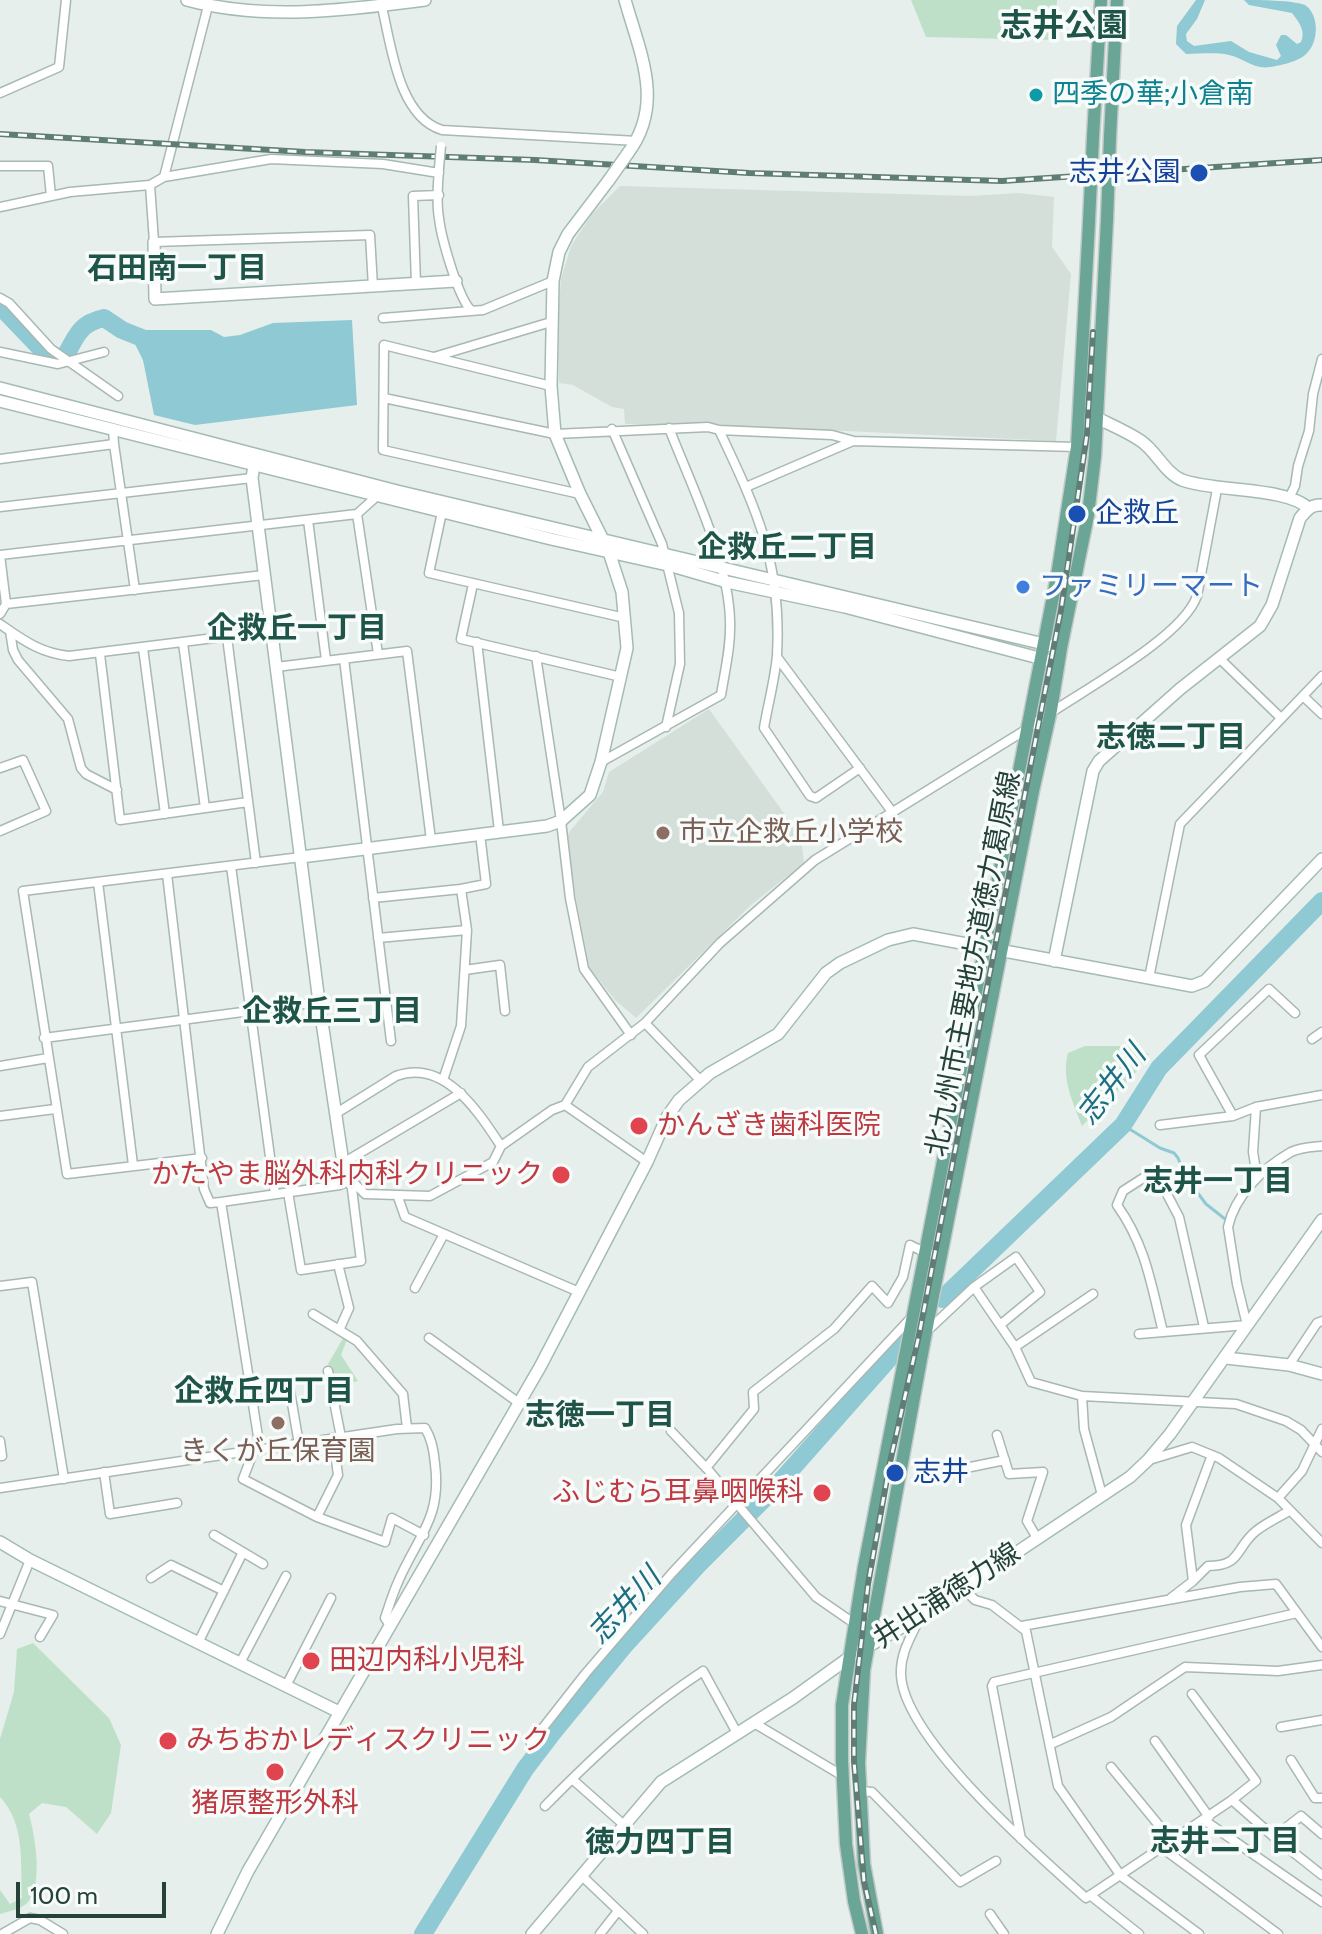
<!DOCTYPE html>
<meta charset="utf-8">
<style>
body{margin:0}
#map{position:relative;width:1322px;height:1934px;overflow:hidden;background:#e6efeb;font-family:Cabin,sans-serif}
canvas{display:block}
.scale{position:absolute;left:16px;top:1882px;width:150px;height:36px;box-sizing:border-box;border:4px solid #24423a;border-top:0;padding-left:10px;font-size:24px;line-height:28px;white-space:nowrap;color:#24423a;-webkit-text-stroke:6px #f7fbf9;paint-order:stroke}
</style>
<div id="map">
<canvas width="1322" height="1934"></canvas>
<div class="scale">100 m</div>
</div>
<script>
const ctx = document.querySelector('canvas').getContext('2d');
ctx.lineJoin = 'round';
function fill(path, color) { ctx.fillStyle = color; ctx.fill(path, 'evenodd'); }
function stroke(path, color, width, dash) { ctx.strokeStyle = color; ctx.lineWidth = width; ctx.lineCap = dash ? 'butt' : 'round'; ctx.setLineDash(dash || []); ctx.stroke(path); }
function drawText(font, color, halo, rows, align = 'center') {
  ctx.font = font + ' Cabin,"Noto Sans JP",sans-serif'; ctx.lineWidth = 7; ctx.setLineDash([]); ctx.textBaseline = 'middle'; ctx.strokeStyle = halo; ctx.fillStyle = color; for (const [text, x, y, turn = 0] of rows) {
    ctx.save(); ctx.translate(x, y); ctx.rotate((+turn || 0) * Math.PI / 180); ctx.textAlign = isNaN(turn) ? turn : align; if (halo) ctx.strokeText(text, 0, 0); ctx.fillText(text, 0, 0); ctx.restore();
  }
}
fill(new Path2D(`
 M620,186L970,196L1019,193L1054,197L1052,247L1071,274L1056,441L720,425L625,424L624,409L612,407L573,385L559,383L558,320L561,279L571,246L592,214Z
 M709,709L801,837L804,863L751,905L636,1018L615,1000L589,967L565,841L570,831L603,792L609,772Z`), '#d4dfda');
fill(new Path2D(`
 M911,0H1057L1055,40L926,37Z
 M1085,1046H1127L1149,1054L1140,1068L1082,1126C1073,1102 1061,1079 1068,1053Z
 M345,1335L348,1337L341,1355L358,1381L334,1387L328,1364Z
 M33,1643L109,1718L121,1745L111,1813L97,1834L66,1807L42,1803L29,1814C35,1836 43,1881 29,1901C23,1909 9,1911 0,1914V1890L10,1904L22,1898C20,1863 26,1825 0,1797V1739L14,1692L17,1649Z`), '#bfe0c8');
fill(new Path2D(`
 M1196,0H1205L1197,19L1186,34L1187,41L1194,46L1231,41L1249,52L1277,60L1281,56L1276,45L1281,35H1286L1297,44L1301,42C1306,31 1299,22 1292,13L1249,5L1244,0C1262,0 1290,0 1305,5C1320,15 1319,44 1305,55C1299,61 1279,66 1270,67C1255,70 1243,58 1229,55C1215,52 1200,54 1186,54L1176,44L1177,26Z
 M352,320L357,405L195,425L154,415L137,330H211L224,337L240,335L273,323Z`), '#8ec9d4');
stroke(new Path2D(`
 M1123,1125L1160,1148L1174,1153L1178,1158L1185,1176L1206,1204L1225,1219`), '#8ec9d4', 3);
stroke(new Path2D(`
 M0,306L48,356L65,357C76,336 80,323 104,318L122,330L142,338L151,356
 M942,1299L1123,1125L1159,1068L1322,901
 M423,1934L525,1769L554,1731L624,1646L698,1565L772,1491L902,1344`), '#8ec9d4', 18);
const street = new Path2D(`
 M381,3C391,42 397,116 442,130L637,141
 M0,93L59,67L66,0
 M0,166H48L51,196
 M439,168C438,184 436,202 439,218C441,237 459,301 472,311
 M164,177L271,159L383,164L439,173
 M150,185L154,242L370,235L373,287
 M0,207L70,192L150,185L164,177L208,6
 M416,284L413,196L439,195
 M0,298L9,303L51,349L118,396
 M383,318L483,310L553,281
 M0,352L58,364L104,352
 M434,357L551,322
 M551,386L384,345L383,450L580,494
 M384,398L555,434L708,427L719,430L832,435L854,441L1077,447
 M612,429L662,544L679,613L680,664L666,727
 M719,430C757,510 782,564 777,655C775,679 768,704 764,728L810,796L816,798L860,768
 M114,444L135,590
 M0,459L114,444L113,429
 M746,487L853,441
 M1290,496L1295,486L1298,466L1309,431L1313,394L1322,359
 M0,507L252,478
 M442,512L429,573L625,618
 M357,514L378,654
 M308,520L326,660
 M0,555L357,514L377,496
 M0,555L6,604L0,614
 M473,584L461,639L621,677
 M6,604L264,575
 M0,624C23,640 40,653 69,656L271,631
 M10,631L13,650L18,660L68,719L81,768L86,774L117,790
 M227,637L256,863
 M477,642L499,831
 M183,643L205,808
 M143,648L165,814
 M100,654L120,820L248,802
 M536,656L561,821L570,898L584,969L631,1035
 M777,657L893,813
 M1219,658L1281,718
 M344,659L391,1041
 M276,667L407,651L431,840
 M1303,696L1322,714
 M601,762L721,695C725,670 731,646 730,621C729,561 691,485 669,428
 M0,768L23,760L46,811L0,831
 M231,866L275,1194
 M167,874L204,1189L210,1203L221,1202L340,1185L351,1180
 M98,882L133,1165
 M461,889L486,884L480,834
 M373,898L461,889L467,930L461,1026L443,1080
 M378,938L467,930
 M465,970L500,965L505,1011
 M1149,978L1180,824L1322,676
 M645,1023L701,1081
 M44,1038L319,1002
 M1312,1039L1322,1032
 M0,1066L48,1058
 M565,1105L647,1162
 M335,1114L396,1076C445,1058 479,1113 501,1146
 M0,1116L55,1109
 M1233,1116L1199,1055L1269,989L1295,1013
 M1160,1125L1233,1116L1256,1107
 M202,1158L67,1174L23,891L301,857
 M343,1163L461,1093
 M1257,1177L1253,1152L1256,1107L1322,1095
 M351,1180L365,1194L430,1196L493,1162L501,1146L552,1110L565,1105L588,1067L645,1023L720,943L815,860L1027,729C1069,697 1181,641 1197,596L1217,489
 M288,1192L301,1270L361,1261L351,1181
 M398,1197L405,1217L579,1292
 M221,1202L260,1449
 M338,1264L349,1308L340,1328
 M0,1286L32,1282L64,1479
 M974,1287L1016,1257L1040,1292L1000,1325
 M415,1288L444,1234
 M313,1314L357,1341L403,1394L407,1428
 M926,1332L974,1287L1015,1347L1031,1382L1082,1396L1084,1429L1102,1495
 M1163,1332C1151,1284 1146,1246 1117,1205L1123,1191L1151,1173L1157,1175L1179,1217L1204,1327
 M1139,1334L1247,1325L1237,1284L1228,1227C1235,1195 1263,1168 1291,1152C1301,1147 1312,1147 1322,1146
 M429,1338L519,1403
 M1015,1347L1093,1294
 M1289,1365L1317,1323L1322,1321
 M328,1371L341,1437
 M289,1386L299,1444
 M1082,1396L1236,1404L1286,1421L1301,1430L1322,1452
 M671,1431L710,1472L816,1597L855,1624
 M997,1435L1009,1474L1043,1472L1027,1521L1037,1538
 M0,1441L2,1456H0
 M254,1450L243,1479L317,1517L338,1475L333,1438
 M1149,1460L1192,1447L1219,1458L1278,1498L1322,1543
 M706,1468L754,1409L753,1392L834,1329L872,1286L888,1303L903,1277L910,1245L924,1252L941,1256
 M104,1472L110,1514L177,1503
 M941,1473L1005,1460
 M0,1488L397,1429L425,1428C432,1439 434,1451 435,1464C442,1519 417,1537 398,1582C393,1593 389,1606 385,1618L389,1624
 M1278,1498L1302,1471L1322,1429
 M317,1517L385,1542L392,1518L424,1535
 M214,1535L263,1564
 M151,1578L171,1565L224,1591
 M1193,1581L1208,1566C1242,1566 1235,1548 1256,1531C1266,1523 1279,1517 1289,1511
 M962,1587L975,1600L992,1605L1026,1631L1058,1786L1121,1876L1199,1934
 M1171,1598L1193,1581L1186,1525L1212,1455
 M0,1601L53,1615L40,1637
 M920,1617C911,1637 900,1653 901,1675C904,1739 1038,1855 1086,1898L1232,1800L1274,1837L1301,1816L1322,1834
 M1022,1626L1240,1587L1276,1584L1322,1647
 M0,1634L30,1560
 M198,1643L243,1552
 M240,1663L286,1576
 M286,1686L331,1598
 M1192,1694L1256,1781L1232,1800
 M754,1723L843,1776
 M1281,1727L1322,1720
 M1155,1741L1209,1817
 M531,1743L586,1673L672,1573L910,1319
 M1051,1744L1111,1717L1185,1667L1278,1671L1322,1665
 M1291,1760L1315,1798H1322
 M1111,1767L1171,1840
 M572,1779L624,1825
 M860,1791L872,1792L960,1882L996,1861
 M545,1806C597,1753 641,1712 703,1671L737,1733
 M1204,1820L1322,1902
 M1274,1837L1322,1875
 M1021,1839L992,1686L994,1682L1297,1613
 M1161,1847L1278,1934
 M582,1876L643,1934
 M1090,1895L1139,1934
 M990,1914L1004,1934
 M2,1934L30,1918L40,1920L63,1934
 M600,1934L618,1911`);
const secondary = new Path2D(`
 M187,0C263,21 347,10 425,0
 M625,0C640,53 665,104 628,153
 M154,242L155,299L456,281
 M0,388L397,491L1061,648
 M0,401L551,539L672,566L727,582L845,607L1058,663
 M1097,418C1111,425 1128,432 1141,441C1156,451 1165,473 1182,480C1214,492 1287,487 1308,508
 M255,459L252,478L319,1002L343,1163L351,1180
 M301,857L547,826L561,821L590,795L601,762L627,648L622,592L609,552L580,494L555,434L551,386L553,281L559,252L568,234L609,180
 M1054,961L1093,771L1099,761L1180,689L1260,626L1272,605L1300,518C1307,510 1311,504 1322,505
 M1226,1358L1289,1365L1322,1374
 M0,1542L30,1560L339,1712
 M217,1934L248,1871L540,1367L647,1162L667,1117L679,1100L710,1073L778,1034L826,973L840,963L888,940L913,934L1192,986L1205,981L1322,859
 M532,1934L661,1782L793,1698L850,1657L921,1616L1130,1477L1148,1460L1170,1434L1322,1220`);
const primary = new Path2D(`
 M1093,137L1101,0
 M1110,137L1117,0
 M862,1934L854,1901L846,1844L842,1761V1705L864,1567L1057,576L1077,447L1089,222
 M877,1934L864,1864L859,1763L864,1670L928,1321L1033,791L1051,710L1061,648L1088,515L1095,456L1107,220`);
stroke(street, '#a8b8b2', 11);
stroke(secondary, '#a4bbb3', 14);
stroke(primary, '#c2cac8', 15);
stroke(street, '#fff', 8);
stroke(secondary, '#fff', 11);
stroke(primary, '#6aa596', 12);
const rail = new Path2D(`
 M0,134L305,152L535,160L749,173L1002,181L1322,160
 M876,1934L864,1881L854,1761V1705L868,1584L890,1462L919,1335L1061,610L1087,434L1093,332`);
stroke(rail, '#5f7d75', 6);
stroke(rail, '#f7fbf9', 3, [9]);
const streetBridge = new Path2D(`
 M439,168L441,146`);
const secondaryBridge = new Path2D(`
 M609,180L628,153`);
const primaryBridge = new Path2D(`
 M1107,220L1110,137
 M1089,222L1093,137`);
stroke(streetBridge, '#a8b8b2', 11, []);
stroke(secondaryBridge, '#a4bbb3', 14, []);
stroke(primaryBridge, '#c2cac8', 15, []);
stroke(streetBridge, '#fff', 8);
stroke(secondaryBridge, '#fff', 11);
stroke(primaryBridge, '#6aa596', 12);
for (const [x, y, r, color] of [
 [1036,95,8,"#0f9aa8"],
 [1199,173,10,"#1a4fb4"],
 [1077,514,10,"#1a4fb4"],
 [1023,587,8,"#3f7fe0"],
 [663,833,8,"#8d6e63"],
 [639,1126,10,"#e0444e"],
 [561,1175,10,"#e0444e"],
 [278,1423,8,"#8d6e63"],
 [895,1473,10,"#1a4fb4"],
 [822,1493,10,"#e0444e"],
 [311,1661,10,"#e0444e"],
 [168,1741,10,"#e0444e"],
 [275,1772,10,"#e0444e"]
]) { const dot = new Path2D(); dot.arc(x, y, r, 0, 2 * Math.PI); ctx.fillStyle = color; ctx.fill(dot); stroke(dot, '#f7fbf9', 3); }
drawText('28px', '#0d838f', '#f7fbf9', [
 ["四季の華;小倉南",1052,95]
], 'left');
drawText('28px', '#164399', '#f7fbf9', [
 ["志井公園",1181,173,"right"],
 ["企救丘",1095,514],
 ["志井",913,1473]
], 'left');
drawText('28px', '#366cbe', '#f7fbf9', [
 ["ファミリーマート",1039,587]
], 'left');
drawText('28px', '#785e54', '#f7fbf9', [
 ["市立企救丘小学校",679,833],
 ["きくが丘保育園",278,1452,"center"]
], 'left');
drawText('28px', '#24423a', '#f7fbf9', [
 ["北九州市主要地方道徳力葛原線",974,964,-79],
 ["井出浦徳力線",947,1596,-33]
]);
drawText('28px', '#be3a42', '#f7fbf9', [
 ["かんざき歯科医院",657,1126],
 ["かたやま脳外科内科クリニック",543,1175,"right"],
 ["ふじむら耳鼻咽喉科",804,1493,"right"],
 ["田辺内科小児科",329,1661],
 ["みちおかレディスクリニック",186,1741],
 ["猪原整形外科",275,1804,"center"]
], 'left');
drawText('bold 30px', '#1f5548', '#f7fbf9', [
 ["石田南一丁目",177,269],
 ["企救丘二丁目",787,548],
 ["企救丘一丁目",297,629],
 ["志徳二丁目",1171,738],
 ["企救丘三丁目",332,1012],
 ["志井一丁目",1218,1182],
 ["企救丘四丁目",264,1392],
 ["志徳一丁目",600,1416],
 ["志井二丁目",1225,1842],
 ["徳力四丁目",660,1843]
]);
drawText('italic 30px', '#1c6f80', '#f7fbf9', [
 ["志井川",1112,1085,-52],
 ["志井川",625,1606,-47]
]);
drawText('bold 32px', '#1f5548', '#f7fbf9', [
 ["志井公園",1064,27]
]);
</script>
